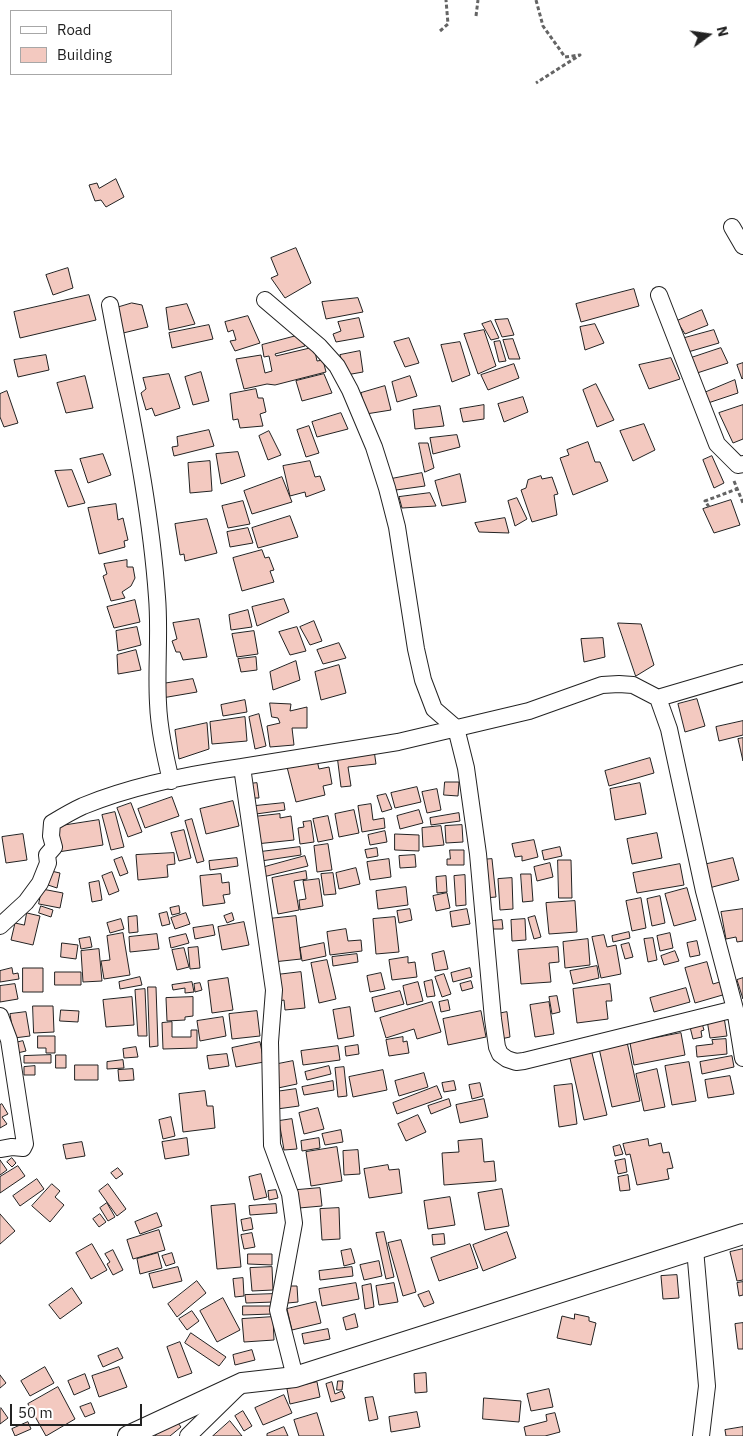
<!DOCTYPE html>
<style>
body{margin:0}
#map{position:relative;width:743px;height:1436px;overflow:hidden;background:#fff;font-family:"IBM Plex Sans",sans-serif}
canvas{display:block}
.legend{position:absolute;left:10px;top:10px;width:162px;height:65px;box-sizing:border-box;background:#fff;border:1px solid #a7a7a7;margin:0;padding:6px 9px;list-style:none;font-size:15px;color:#222}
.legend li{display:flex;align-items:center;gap:10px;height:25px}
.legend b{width:25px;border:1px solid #a7a7a7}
.north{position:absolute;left:683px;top:10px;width:50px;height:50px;-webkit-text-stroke:4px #fff;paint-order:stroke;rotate:76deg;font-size:14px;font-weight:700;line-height:20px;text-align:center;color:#222}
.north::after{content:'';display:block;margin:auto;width:18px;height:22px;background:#222;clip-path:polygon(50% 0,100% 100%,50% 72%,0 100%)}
.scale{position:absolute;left:10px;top:1404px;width:132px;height:22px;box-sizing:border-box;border:2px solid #222;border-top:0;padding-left:6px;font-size:15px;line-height:18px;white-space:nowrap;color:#222;-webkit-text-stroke:4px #fff;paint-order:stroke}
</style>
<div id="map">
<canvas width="743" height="1436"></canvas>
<ul class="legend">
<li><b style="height:6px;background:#fff"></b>Road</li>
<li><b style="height:14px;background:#f3c9c0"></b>Building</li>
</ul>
<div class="north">N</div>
<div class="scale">50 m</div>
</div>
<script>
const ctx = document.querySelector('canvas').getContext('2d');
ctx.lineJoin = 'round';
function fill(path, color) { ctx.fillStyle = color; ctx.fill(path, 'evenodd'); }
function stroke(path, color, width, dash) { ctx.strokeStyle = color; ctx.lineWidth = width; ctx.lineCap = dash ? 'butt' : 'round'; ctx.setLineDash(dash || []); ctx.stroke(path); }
const building = new Path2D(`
 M116,179L124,197L106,207L101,200L95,201L89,185L97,183L99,188Z
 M296,248L311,283L285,298L271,278L278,275L271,258Z
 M68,268L73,288L53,295L46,275Z
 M634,289L639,306L581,322L576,304Z
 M89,295L96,320L20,338L14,312Z
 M358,298L363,312L326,319L322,302Z
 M132,303L142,305L148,327L119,334L116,308Z
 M187,304L195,324L169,330L166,308Z
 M702,310L708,325L685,334L677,321Z
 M248,316L260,343L235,351L230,341L236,340L233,330L228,332L225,322Z
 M359,318L364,337L336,342L333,334L341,331L338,322Z
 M508,319L514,335L502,337L495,320Z
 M491,321L499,338L491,340L482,324Z
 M595,324L604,343L585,350L580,327Z
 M209,325L213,339L172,348L169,333Z
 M484,330L496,366L478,374L464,334Z
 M714,330L719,343L688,352L681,339Z
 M300,335L305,346L275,354L276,356L314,347L317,361L323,360L326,372L275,385L267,384L244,389L236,359L261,355L265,373L272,371L269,356L264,357L262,345Z
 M409,338L419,363L405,367L394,342Z
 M513,339L520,359H509L503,340Z
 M500,341L506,361L499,362L494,342Z
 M460,342L470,375L452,382L441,345Z
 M721,348L728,363L694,374L688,359Z
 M360,351L363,372L346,375L340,355Z
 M46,355L49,370L18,377L14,360Z
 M671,358L680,379L649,389L639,365Z
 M743,363V378L742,379L737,365Z
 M514,364L519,378L488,390L481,375Z
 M201,372L209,401L193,405L185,377Z
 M169,374L180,408L155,416L152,408L146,410L141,393L146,389L143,378Z
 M324,374L332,393L302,401L296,381Z
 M85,376L93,408L66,413L57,383Z
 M410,376L417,396L397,402L392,382Z
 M735,380L738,393L708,403L704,393Z
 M596,384L614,420L597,427L583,390Z
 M385,386L391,410L366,414L361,393Z
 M256,389L258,398H263L266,412L260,414L263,426L240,428L238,419L233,420L230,394Z
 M7,391L18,423L4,427L0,417V394Z
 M523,397L528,412L504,422L498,404Z
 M484,405V419L463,422L460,409Z
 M743,405V439L733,443L719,413Z
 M440,406L444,426L415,429L413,410Z
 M341,413L348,429L317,437L312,422Z
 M644,424L655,450L633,461L620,431Z
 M309,426L319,453L306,457L297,430Z
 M209,430L214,446L174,456L172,447L178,446L177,437Z
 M269,431L281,455L268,460L259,436Z
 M457,435L460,447L433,454L430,438Z
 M588,442L595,462H600L608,481L573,495L560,458L569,455L567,450Z
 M419,443H428L434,468L425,472Z
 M238,452L245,476L221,484L216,454Z
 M103,454L111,475L88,483L80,459Z
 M712,456L724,483L714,488L703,460Z
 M210,461L212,491L190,493L188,463Z
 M310,461L315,477L320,476L325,490L306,497L305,492L290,496L283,466Z
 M72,470L85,503L68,507L55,471Z
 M422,473L425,486L396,490L391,479Z
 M460,474L466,502L442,506L435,481Z
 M541,476L542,479L552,477L558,494L554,495L557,515L532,522L521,490L526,488L528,480Z
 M282,477L292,502L252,514L244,491Z
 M430,493L436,506L402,508L399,497Z
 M517,498L527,519L515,526L508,501Z
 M731,500L740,525L714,533L703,509Z
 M243,501L250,524L228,528L222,506Z
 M116,504L118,520L123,518L128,540L124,541L125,547L99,554L88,508Z
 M290,516L298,537L258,548L252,528Z
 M505,518L509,533L479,532L475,523Z
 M207,519L217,553L185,561L184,554L180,555L175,524Z
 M248,528L253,543L230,547L227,532Z
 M262,550L265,558L269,557L274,570L270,571L274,582L242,591L233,558Z
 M127,560V567H133L135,578L131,586L122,592L125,598L111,601L103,576L107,574L104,564Z
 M284,599L289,612L257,626L252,607Z
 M135,600L140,622L114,628L107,607Z
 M248,610L252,627L231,630L229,615Z
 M199,619L207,657L183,660L180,652H176L172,641L177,639L173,623Z
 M314,621L322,641L310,645L300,627Z
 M618,623L641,624L654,665L636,676Z
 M137,627L141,645L118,651L116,631Z
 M297,627L306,651L290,655L279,632Z
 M254,631L258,654L237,657L232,634Z
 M603,638L605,657L584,662L581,639Z
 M339,643L346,658L323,664L317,650Z
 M136,650L141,670L118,674L117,655Z
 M256,657L257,670L241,672L238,659Z
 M296,661L300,680L273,690L270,672Z
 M339,665L346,693L321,700L315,672Z
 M193,679L197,692L162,698V684Z
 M697,699L705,726L685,732L678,704Z
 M245,700L247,712L223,716L221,705Z
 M270,703L291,704L290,711L307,707V728H292L294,745L270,747L267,726L280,723L278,718L272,717Z
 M259,714L266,746L255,749L249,717Z
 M245,717L247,741L212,744L210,722Z
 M743,721V735L719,741L716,727Z
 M207,723L209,749L179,759L175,730Z
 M743,738V761L738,739Z
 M374,750L376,764L348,767L351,786L341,787L337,755Z
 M650,758L654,773L609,786L605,771Z
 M317,760L319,769L329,767L332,784L323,786L325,795L296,802L287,767Z
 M445,782H459L458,796L444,795Z
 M257,783L259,798H251L249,784Z
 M640,783L646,814L615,820L610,789Z
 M417,787L421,802L395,808L391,793Z
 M437,789L441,810L427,813L422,792Z
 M386,794L392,809L382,812L377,796Z
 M172,797L179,816L145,828L138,809Z
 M233,801L239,826L206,834L200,809Z
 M131,803L142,832L128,837L117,808Z
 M284,803L285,810L256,814L255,806Z
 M371,804L373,820L384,818L385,828L362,832L358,806Z
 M354,810L359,833L339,837L335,814Z
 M419,810L423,823L400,829L397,816Z
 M115,812L124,847L111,850L102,815Z
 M459,813L460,821L431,825L430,818Z
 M280,814V818L291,816L294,840L256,844L253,817Z
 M328,816L333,839L318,842L313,819Z
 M192,819L204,861L197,863L185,821Z
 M99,820L103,845L58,852L54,827Z
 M311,821L314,842L300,844L298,828L304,827L303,822Z
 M462,825L463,842L446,843L445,826Z
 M441,826L444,845L423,847L422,828Z
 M184,830L191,858L179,861L171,833Z
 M385,831L387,842L370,845L368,835Z
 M657,833L662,858L632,864L627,839Z
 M23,834L27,860L6,863L2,837Z
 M395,834L419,835V851L395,850Z
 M534,840L538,857L522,861V856L515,857L512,844Z
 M328,844L332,870L317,872L314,846Z
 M300,847L301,855L261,861L260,852Z
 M560,847L562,856L544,860L542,851Z
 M377,848L378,856L367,858L365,850Z
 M450,850H464V865H447V859H450Z
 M174,853L175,864L167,865L168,877L138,880L136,855Z
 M415,855L416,867L400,868L399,856Z
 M305,856L308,866L263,877L261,868Z
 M122,857L128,873L120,876L114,860Z
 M237,858L238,866L210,870L209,861Z
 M733,858L739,880L709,888L703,865Z
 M389,859L391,877L370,880L367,862Z
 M492,859L496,897L484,898L480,860Z
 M558,860H571L572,898H559Z
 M550,863L553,877L537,881L534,867Z
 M680,864L684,885L637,893L633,873Z
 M356,868L360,884L339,889L336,873Z
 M51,871L60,873L57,888L48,885Z
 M306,871L307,879L294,881L299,910L278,914L272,878Z
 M112,872L119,891L109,895L102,876Z
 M333,873L336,894L324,895L321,874Z
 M221,874L222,883L229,882L230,894L223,895L225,903L203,906L200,876Z
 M521,874H531L533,901L523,902Z
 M465,875L466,905L456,906L454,876Z
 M446,876L447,892L437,893L436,877Z
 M512,878L513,909L500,910L498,879Z
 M319,879L323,906L300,910L299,900L306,899L303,881Z
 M99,881L102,900L92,902L89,883Z
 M406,887L408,905L378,909L376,891Z
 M687,888L696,920L674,926L665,894Z
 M42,889L63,893L60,908L39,904Z
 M447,893L450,908L436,911L433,896Z
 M660,896L665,923L652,926L647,899Z
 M641,898L646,928L632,931L626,901Z
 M575,901L577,932L549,934L546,903Z
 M41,906L53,910L51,917L39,913Z
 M179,906L180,913L172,915L170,908Z
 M410,909L412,920L399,923L397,911Z
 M467,909L470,924L452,927L450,912Z
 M743,909V941L737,942L736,937L726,939L721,912Z
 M167,912L170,924L162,926L159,914Z
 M27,913L40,916L33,945L11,940L15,923L24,925Z
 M186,913L190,924L175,929L171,918Z
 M232,913L234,920L227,923L224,916Z
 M137,916L138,932L129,933L128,917Z
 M296,916L301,959L273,962L268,919Z
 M535,916L541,937L534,939L528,918Z
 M395,917L399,952L376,954L373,919Z
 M121,919L124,929L110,933L107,923Z
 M525,919L526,940L512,941L511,920Z
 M502,920L503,929H493L492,921Z
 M244,922L249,945L222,950L218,927Z
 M213,925L215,935L195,939L193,928Z
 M346,929L348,941L361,940L362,951L330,955L327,932Z
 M629,932L630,938L613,942L612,936Z
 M123,933L130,975L104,979L101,961L110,960L107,936Z
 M670,933L673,948L660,951L657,936Z
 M157,934L159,949L130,952L129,937Z
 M186,934L189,943L171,948L169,938Z
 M604,935L607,947L616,945L621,974L601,978L592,937Z
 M90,937L92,947L81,949L79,939Z
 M653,938L657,960L648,962L644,939Z
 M588,939L590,965L565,968L563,942Z
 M697,941L700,955L690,957L687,943Z
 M62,943L78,945L76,959L61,957Z
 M324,943L326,956L302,961L300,948Z
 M629,943L633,957L625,959L621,945Z
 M198,947L200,968L190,969L188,948Z
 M558,947L559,962L549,963L551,982L521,984L518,950Z
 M184,948L189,967L177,970L172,950Z
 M99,949L102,981L83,982L81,951Z
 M444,951L448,969L435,971L432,954Z
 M675,951L679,961L664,965L661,956Z
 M357,954L358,962L333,966L332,957Z
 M408,957V963L415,962L417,977L392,980L389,960Z
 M327,960L336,999L319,1003L311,963Z
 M707,962L713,984L723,981L726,994L695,1003L685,968Z
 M597,966L599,978L573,984L570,971Z
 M12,968L13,974L18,973L19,979L0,982V971Z
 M23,968H43V992H23Z
 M470,968L472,977L453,982L451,973Z
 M55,972H81V985H55Z
 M301,972L305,1008L285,1010L284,1000L279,1001L276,975Z
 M381,973L385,989L370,992L367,976Z
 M444,974L451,994L442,997L435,977Z
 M140,977L142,985L120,989L119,982Z
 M228,978L233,1010L212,1013L208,981Z
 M743,978V999L737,980Z
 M432,980L435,996L427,997L424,982Z
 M471,981L473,988L462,991L460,984Z
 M192,982L194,992L185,993V988L173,990L172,985Z
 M418,982L423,1001L407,1005L403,986Z
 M200,983L202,990L195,992L194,984Z
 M15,984L18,999L0,1002V986Z
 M610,984L612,1001H606L608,1019L577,1023L573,989Z
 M148,987H156L158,1046L150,1047Z
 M686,988L690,1002L654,1012L650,998Z
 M145,989L147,1036H138L135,990Z
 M400,991L404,1004L375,1012L372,998Z
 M557,996L560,1012L552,1014L549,997Z
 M132,997L134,1025L106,1027L103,1000Z
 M193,997V1016L185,1017V1020L167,1021L166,998Z
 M448,1000L450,1010L441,1012L439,1002Z
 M432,1002L441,1032L417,1039L414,1029L386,1038L380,1018Z
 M549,1002L554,1034L535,1037L530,1005Z
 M33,1006H53L54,1032L34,1033Z
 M350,1007L354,1036L338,1039L333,1010Z
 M61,1010L79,1011L78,1022L60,1021Z
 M257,1011L260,1036L232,1039L229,1014Z
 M481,1011L486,1037L448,1045L443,1019Z
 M26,1012L30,1036L14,1038L10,1014Z
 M507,1012L510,1037L501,1039L497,1014Z
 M223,1017L226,1036L200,1041L197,1021Z
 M724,1017L727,1036L710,1038L707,1020Z
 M701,1020L704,1030L701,1031L702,1037L693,1039L689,1023Z
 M172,1022V1037H191V1030H197V1048L163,1049L162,1023Z
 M681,1033L685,1055L634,1065L630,1043Z
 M38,1036H55V1053H46V1048H38Z
 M403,1037V1042L407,1041L409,1053L389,1056L386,1040Z
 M726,1039L727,1054L697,1057L696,1046L713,1044L712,1040Z
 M23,1041L26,1051L13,1054L11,1044Z
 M260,1042L264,1062L236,1067L232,1048Z
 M627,1042L640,1101L612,1107L599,1048Z
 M358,1045L359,1054L346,1056L345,1047Z
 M338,1046L340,1060L303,1065L301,1051Z
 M136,1047L138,1057L124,1058L123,1049Z
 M591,1049L607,1115L584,1120L569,1054Z
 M227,1054L229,1066L209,1069L207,1056Z
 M51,1055V1063H24V1056Z
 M56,1055H66V1068H56Z
 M732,1056L734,1067L702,1074L700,1062Z
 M123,1060L124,1068L107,1069V1062Z
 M293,1061L297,1084L278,1088L273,1065Z
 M689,1062L696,1101L672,1105L665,1066Z
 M75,1065H98V1080H75Z
 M35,1066V1075H24V1067Z
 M329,1066L331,1074L307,1080L305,1072Z
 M344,1067L347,1096L338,1097L335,1068Z
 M133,1069L134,1080L119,1081L118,1070Z
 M657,1069L665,1107L644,1111L636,1074Z
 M383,1070L387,1090L353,1097L349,1077Z
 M424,1073L428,1087L399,1096L395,1081Z
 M730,1076L734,1094L708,1098L705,1080Z
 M333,1081L334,1090L304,1095L302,1087Z
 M454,1081L456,1090L444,1092L442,1083Z
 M480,1083L483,1096L472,1099L469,1085Z
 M572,1084L577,1124L559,1127L554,1086Z
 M437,1086L442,1098L397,1114L393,1103Z
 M296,1089L299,1106L277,1109L275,1092Z
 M205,1091L207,1106H213L215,1128L183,1132L179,1094Z
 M449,1099L451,1106L431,1114L428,1106Z
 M484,1099L488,1117L460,1123L456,1105Z
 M2,1104L8,1114L2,1117L7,1124L0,1128V1105Z
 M318,1108L324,1129L304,1134L299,1113Z
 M418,1115L426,1132L406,1141L398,1124Z
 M171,1117L175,1136L163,1139L159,1120Z
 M292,1119L297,1149L284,1150L279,1121Z
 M341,1130L343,1142L325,1145L322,1134Z
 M187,1138L189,1155L165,1159L162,1142Z
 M319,1138L320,1148L302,1151L301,1141Z
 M482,1139L484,1162L494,1161L496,1181L444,1185L442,1153L459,1152L458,1141Z
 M648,1139L649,1146L661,1143L663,1153L669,1152L673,1168L667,1169L669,1179L637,1185L630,1154L626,1155L623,1144Z
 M82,1142L85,1156L66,1159L63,1145Z
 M620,1145L623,1154L615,1156L613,1147Z
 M337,1147L342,1181L311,1186L306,1152Z
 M358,1150L360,1174L344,1175L343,1151Z
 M12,1158L16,1163L12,1167L7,1162Z
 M625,1159L627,1172L618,1174L615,1161Z
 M0,1160L7,1170L0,1175Z
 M388,1165L389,1170L399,1169L402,1193L369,1198L364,1169Z
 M18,1166L25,1176L0,1193V1177Z
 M118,1168L123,1174L116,1179L111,1173Z
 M261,1174L267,1197L254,1200L249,1177Z
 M628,1175L630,1190L620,1191L618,1177Z
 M37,1179L44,1189L20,1206L13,1196Z
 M52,1184L60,1191L55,1197L64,1205L50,1222L32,1206Z
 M108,1184L126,1209L117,1216L99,1191Z
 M320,1188L322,1206L299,1208L297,1190Z
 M502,1189L509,1226L485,1230L478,1193Z
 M276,1190L278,1198L269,1200L268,1191Z
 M450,1197L455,1225L428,1229L424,1201Z
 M107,1203L115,1217L108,1221L100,1208Z
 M235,1204L241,1267L217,1269L211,1206Z
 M276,1204L277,1213L250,1215L249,1206Z
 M339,1208L340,1239L322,1240L320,1209Z
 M157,1213L162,1226L140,1234L135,1222Z
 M0,1214L15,1231L0,1244Z
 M100,1214L106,1222L99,1227L93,1219Z
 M251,1218L253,1229L243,1231L241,1220Z
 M159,1230L165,1250L133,1259L127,1240Z
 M384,1232L394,1277L386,1279L376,1233Z
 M507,1232L516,1258L483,1271L473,1245Z
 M252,1233L255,1247L244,1249L241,1235Z
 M444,1234L445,1244L433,1245L432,1235Z
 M401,1240L416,1292L403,1296L388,1243Z
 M92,1244L107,1270L91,1279L76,1253Z
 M470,1244L478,1268L439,1281L431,1258Z
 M351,1249L355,1263L344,1266L341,1251Z
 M743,1249V1280L737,1281L730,1252Z
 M113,1250L123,1270L113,1275L107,1264L110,1262L105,1254Z
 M158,1253L162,1268L140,1274L137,1259Z
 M172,1253L175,1263L166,1266L162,1256Z
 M248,1254H272V1265L248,1264Z
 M379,1261L382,1276L364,1280L360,1265Z
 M178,1267L182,1281L153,1288L149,1274Z
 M272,1267L273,1290L252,1291L250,1268Z
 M352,1267L353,1276L320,1280L319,1271Z
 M677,1275L679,1298L663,1299L661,1276Z
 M243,1278L244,1296L235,1297L233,1279Z
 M197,1281L206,1293L177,1317L168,1304Z
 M743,1282V1295L739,1296L737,1283Z
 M356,1283L359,1299L322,1306L319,1289Z
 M394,1283L398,1302L379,1305L376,1286Z
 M371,1284L374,1307L365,1309L362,1286Z
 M286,1286H297L298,1302L288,1303Z
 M72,1288L82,1303L60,1319L49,1305Z
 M429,1291L434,1303L424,1307L418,1295Z
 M274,1294V1302L246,1303L245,1295Z
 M223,1298L240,1330L217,1342L200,1311Z
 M316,1302L321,1323L292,1330L287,1309Z
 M243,1306H271L272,1314L243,1315Z
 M192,1311L199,1321L187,1330L179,1319Z
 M355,1314L358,1327L346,1330L343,1318Z
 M575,1314L589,1317V1321L596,1323L591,1345L557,1338L562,1316L574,1319Z
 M273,1317L274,1340L244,1342L242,1319Z
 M743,1323V1349H738L735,1324Z
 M328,1329L330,1339L304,1344L302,1334Z
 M191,1333L226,1357L219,1366L185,1343Z
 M180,1342L192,1373L178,1378L167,1347Z
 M118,1348L123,1358L103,1367L98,1356Z
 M252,1350L255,1360L235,1365L233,1355Z
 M45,1367L54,1383L30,1396L21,1381Z
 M119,1367L127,1387L99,1397L92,1376Z
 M426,1373L427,1392L415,1393L414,1374Z
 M85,1374L90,1388L74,1395L68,1381Z
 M0,1375L6,1383L0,1388Z
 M338,1381H343L342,1390H337Z
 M317,1382L320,1397L290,1404L287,1389Z
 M332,1382L335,1394L342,1391L345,1398L331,1402L326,1384Z
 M58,1387L75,1419L46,1436L28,1404Z
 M549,1389L553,1407L531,1411L527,1394Z
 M284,1395L292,1413L263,1425L255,1408Z
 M373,1397L378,1419L369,1421L365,1398Z
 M484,1398L521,1401L519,1422L483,1419Z
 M91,1403L95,1413L85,1417L80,1407Z
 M1,1408L8,1418L0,1424V1409Z
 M243,1411L252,1426L244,1431L235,1416Z
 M417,1412L420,1427L391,1432L389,1417Z
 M317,1413L324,1436H299L294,1420Z
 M555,1413L560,1432L545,1436H526L524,1427L547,1421L546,1415Z
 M175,1419L181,1427L170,1436H155Z
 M230,1421L242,1436H213Z
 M28,1422L31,1429L15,1436L12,1429Z
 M284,1427L288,1436H267V1434Z
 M743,1427V1436H726L725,1430Z`);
fill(building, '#f3c9c0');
stroke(building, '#222', 1);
const minor = new Path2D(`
 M732,227L743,246
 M659,295L717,444L738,465L743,464
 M265,300L319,346L337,366L350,390L374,447L387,488L397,527L416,649L423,680L434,709L456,728L466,768L478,854L493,1019L497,1047L500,1054L507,1059L516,1062L524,1061L735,1009
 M110,305C128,402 150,499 157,597C160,632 156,667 158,703C159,729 165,755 171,781
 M658,698L743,673
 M242,767L398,742L529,711L602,685L619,684L633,685L658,698L669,729L704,891L735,1009L743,1058
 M0,926L26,902L40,883L48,863L47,855L54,847L51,836L52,823C62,817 72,811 83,806C129,787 192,774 242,767L274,990L270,1042L272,1145L290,1194L294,1223L278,1310L295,1377
 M0,1016L9,1040L25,1144L23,1148L12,1147L0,1149
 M695,1249L707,1386L701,1436
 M188,1436L237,1388`);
const tertiary = new Path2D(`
 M128,1436L242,1383L295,1377L743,1234`);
stroke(minor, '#222', 18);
stroke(tertiary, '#222', 22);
stroke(new Path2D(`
 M536,0L543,26L565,57L580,55L536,83
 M476,16L478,0
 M440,31L448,24L446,0
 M734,481L743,503
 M709,507L705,501L737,489`), '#646464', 3, [4, 2.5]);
stroke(minor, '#fff', 16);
stroke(tertiary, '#fff', 20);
</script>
